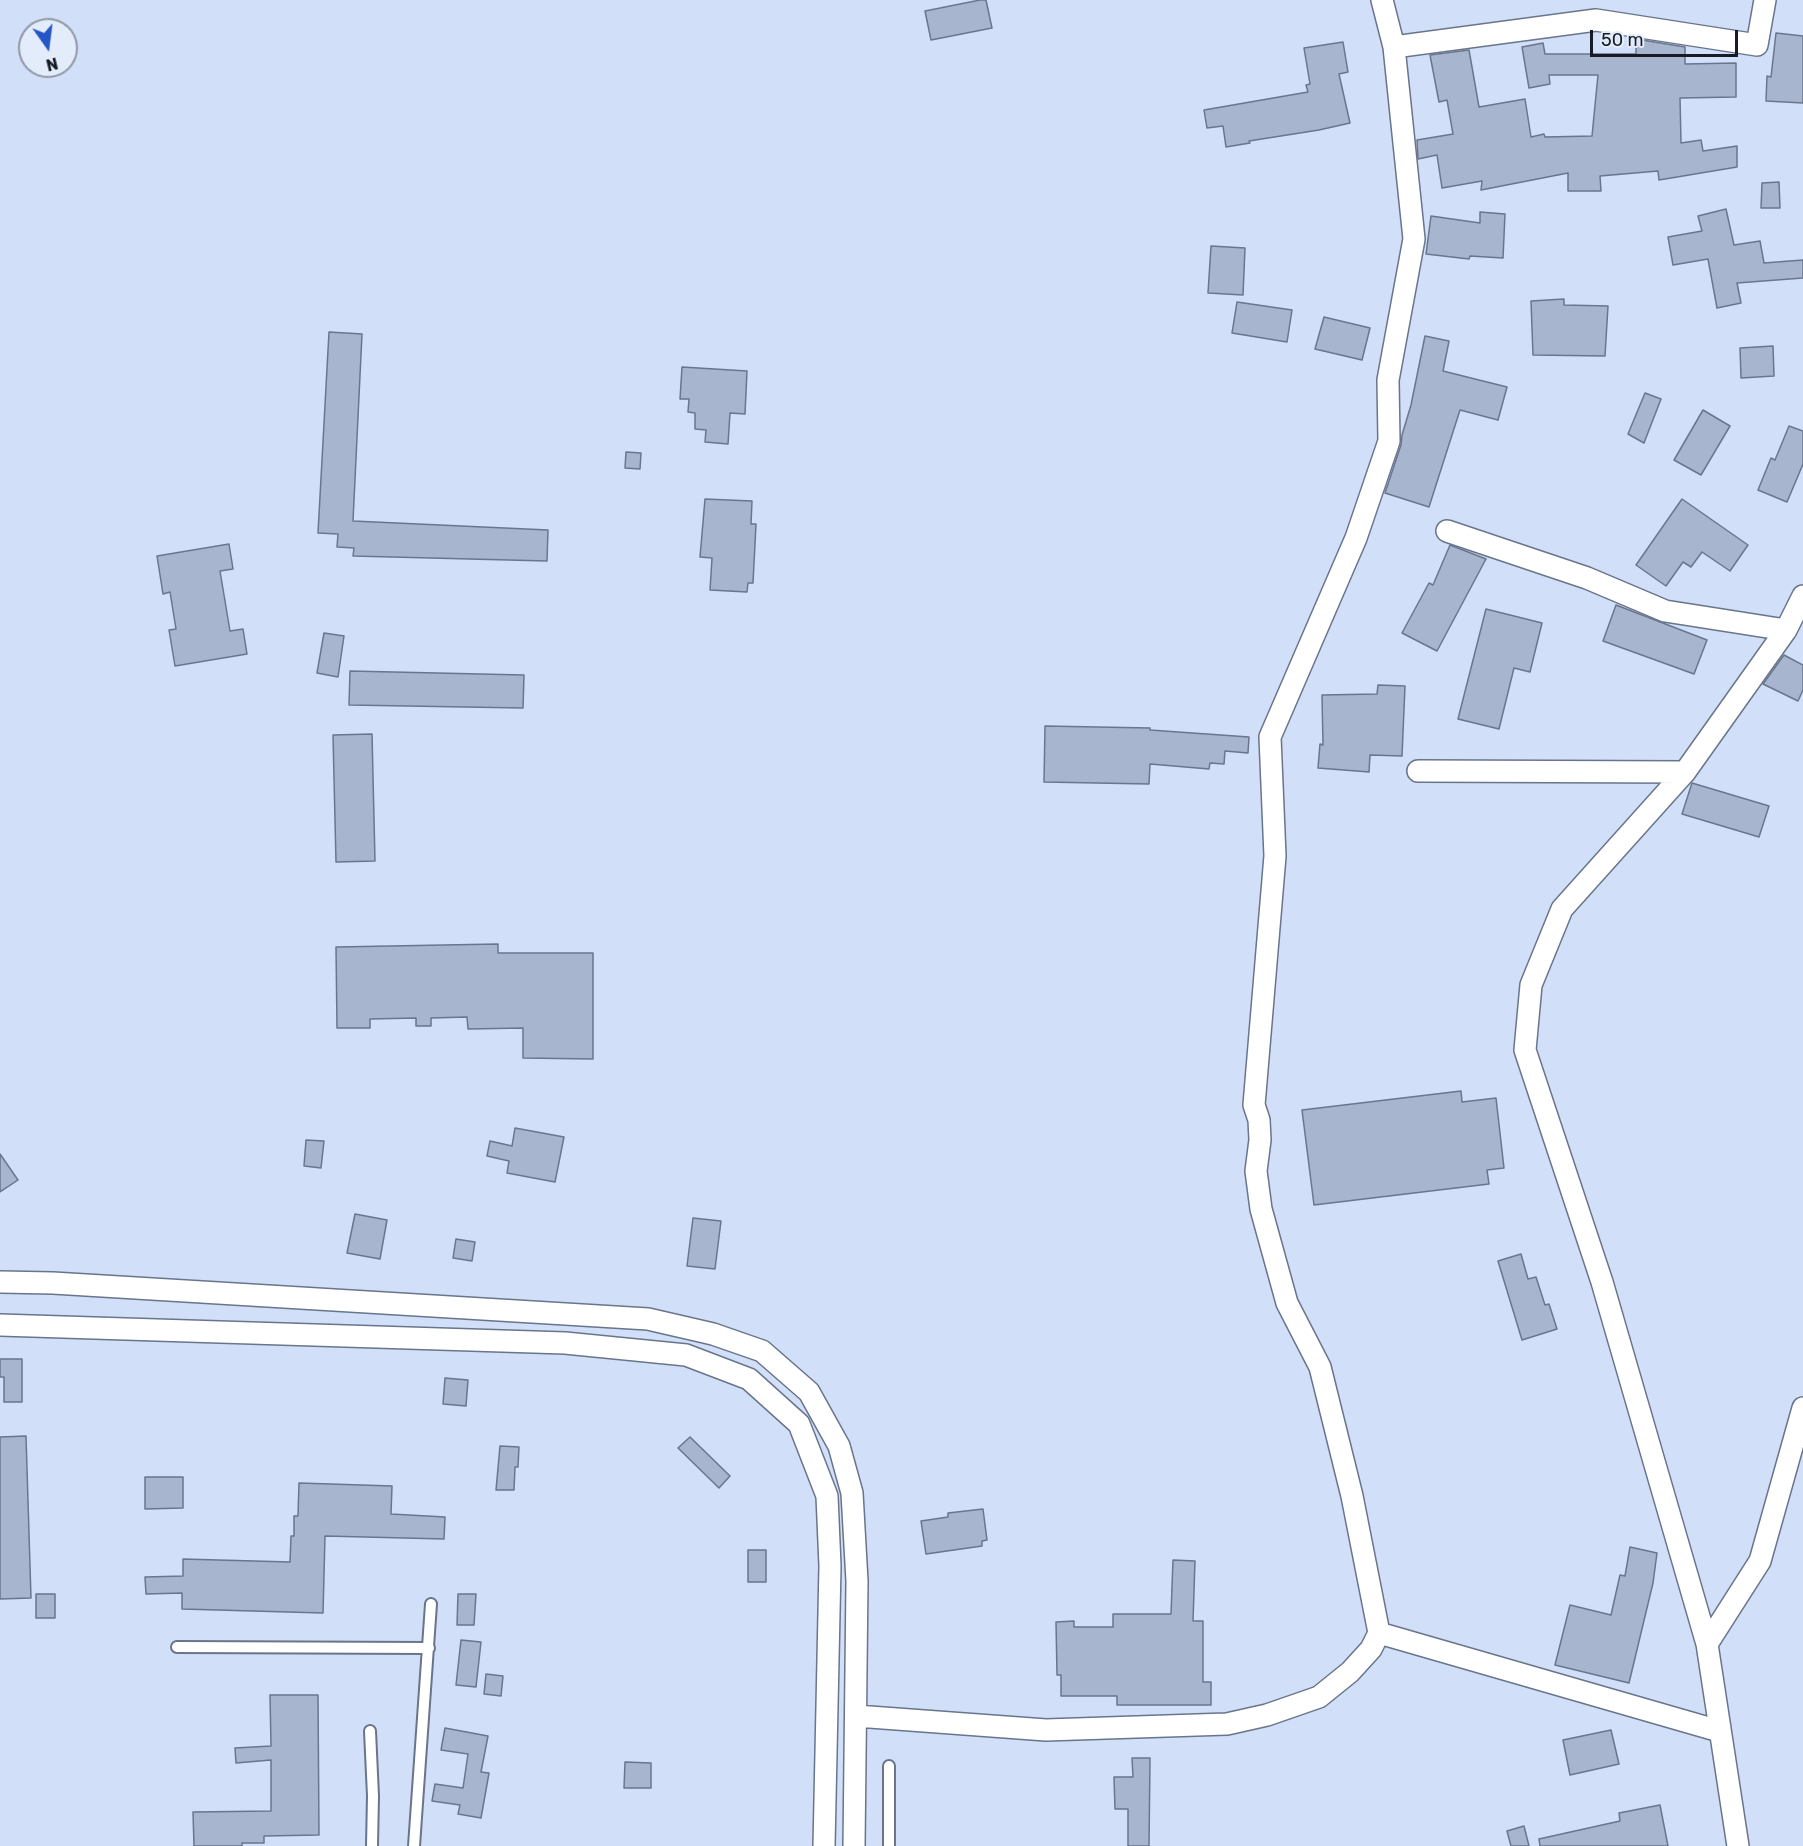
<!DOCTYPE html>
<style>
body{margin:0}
#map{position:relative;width:1803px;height:1846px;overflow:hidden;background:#d1dff8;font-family:Rubik,sans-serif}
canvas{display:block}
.north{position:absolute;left:18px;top:18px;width:60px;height:60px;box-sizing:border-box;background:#e3ecfb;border:2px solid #9198a5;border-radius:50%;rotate:166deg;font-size:16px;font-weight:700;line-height:24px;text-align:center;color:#161b24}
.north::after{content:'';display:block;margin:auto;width:21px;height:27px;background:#2457c5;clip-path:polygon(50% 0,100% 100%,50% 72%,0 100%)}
.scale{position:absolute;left:1590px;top:30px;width:148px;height:27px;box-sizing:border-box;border:3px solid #161b24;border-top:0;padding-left:8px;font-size:18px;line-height:21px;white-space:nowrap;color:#161b24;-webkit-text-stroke:4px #e3ecfb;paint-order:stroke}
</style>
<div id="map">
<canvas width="1803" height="1846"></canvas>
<div class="north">N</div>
<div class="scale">50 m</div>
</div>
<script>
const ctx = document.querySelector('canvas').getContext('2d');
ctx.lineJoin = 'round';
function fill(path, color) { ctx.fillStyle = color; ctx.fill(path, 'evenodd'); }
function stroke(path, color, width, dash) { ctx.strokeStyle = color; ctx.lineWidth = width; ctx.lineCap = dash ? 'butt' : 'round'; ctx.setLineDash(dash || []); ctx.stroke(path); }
const building = new Path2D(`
 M980,0H986L992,28L931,40L925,11Z
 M1776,33L1803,36V103L1766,101L1767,76L1771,77Z
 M1636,39L1685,47V64L1736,63V97L1680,98L1681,143L1701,140L1703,151L1737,146V167L1659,180L1658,171L1600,176L1601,191H1568V173L1481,190L1482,181L1442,188L1437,155L1418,159L1417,140L1453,134L1447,100L1439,102L1430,55L1469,50L1479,107L1525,99L1531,137L1544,134L1545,137L1592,136L1598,75H1549L1550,84L1529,88L1522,47L1543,43L1545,54H1636Z
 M1343,42L1348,72L1339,74L1350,123L1319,130L1249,141L1250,143L1226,147L1223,126L1207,128L1204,110L1308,92L1306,85L1310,84L1304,48Z
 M1779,182L1780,208H1761L1762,183Z
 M1726,209L1734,245L1760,241L1764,263L1803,260V278L1737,283L1741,303L1717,308L1708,259L1673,265L1668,237L1702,231L1698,216Z
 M1480,212L1505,214L1503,258L1470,256L1469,259L1426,254L1431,216L1480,223Z
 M1211,246L1245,248L1243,295L1208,293Z
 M1564,299V305L1608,306L1605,356L1533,355L1531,301Z
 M1237,302L1292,310L1287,342L1232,333Z
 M1324,317L1370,328L1362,360L1315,349Z
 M329,332L362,334L353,521L548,530L547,561L353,556L354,548L337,547L338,534L318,533Z
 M1425,336L1449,341L1443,371L1507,387L1498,420L1460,410L1429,507L1385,493L1401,445L1402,435L1411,405Z
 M1773,346L1774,376L1741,378L1740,348Z
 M682,367L747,371L745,414L730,413L728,444L705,442L706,430L695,429V413L688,412L689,399H680Z
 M1645,393L1661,399L1644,443L1628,434Z
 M1703,410L1730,426L1701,475L1674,460Z
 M1789,426L1803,431V464L1787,502L1758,490L1771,458L1775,460Z
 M626,452L641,453L640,469L625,468Z
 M705,499L752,501L751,524H756L753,583H748L747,592L710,590L712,558L700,557Z
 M1682,499L1748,545L1730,571L1702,552L1691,567L1683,562L1666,586L1636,565Z
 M229,544L233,569L220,571L230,631L243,629L247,654L175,666L169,630L176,629L170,592L163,594L157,556Z
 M1450,545L1486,559L1437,651L1402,633L1429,583L1433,585Z
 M1616,605L1707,640L1694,674L1603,641Z
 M1486,609L1542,623L1530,672L1514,668L1499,729L1458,719Z
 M324,633L344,636L338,677L317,673Z
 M1784,655L1803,665V690L1798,701L1763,684Z
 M350,671L524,675L523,708L349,705Z
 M1378,685L1405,686L1402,756L1370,755L1369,772L1318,768L1320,744L1323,745L1322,695L1377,694Z
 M1045,726L1150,728V730L1249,737L1248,753L1225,751L1224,764L1210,763L1209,769L1150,764L1149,784L1044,782Z
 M372,734L375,861L336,862L333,735Z
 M1692,783L1769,806L1759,837L1682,814Z
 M498,944V953H593V1059L523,1058V1028L468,1029L467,1017L431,1018V1026H416V1018L370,1019V1028H337L336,947Z
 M1461,1091L1462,1102L1496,1098L1504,1168L1487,1170L1489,1184L1314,1205L1302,1110Z
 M515,1128L564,1137L555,1182L507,1173L509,1161L487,1156L490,1141L512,1146Z
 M306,1140L324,1141L321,1168L304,1166Z
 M0,1154L18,1180L0,1192Z
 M355,1214L387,1220L380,1259L347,1253Z
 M693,1218L721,1221L715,1269L687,1266Z
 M456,1239L475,1242L472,1261L453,1258Z
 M1521,1254L1528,1279L1536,1277L1545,1305L1549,1304L1557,1329L1522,1340L1498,1261Z
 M0,1359H22V1402H4V1377H0Z
 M445,1378L468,1380L466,1406L443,1404Z
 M26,1436L31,1598L0,1599V1437Z
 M690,1437L730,1476L719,1488L678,1448Z
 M500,1446L519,1447L518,1467H515L514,1490H496Z
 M145,1477H183V1508L145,1509Z
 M299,1483L392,1486L391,1514L445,1517L444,1539L325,1536L323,1613L182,1609V1593L146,1594L145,1577L183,1576V1559L290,1562L291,1536H294V1516H298Z
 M983,1509L987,1540L982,1541V1546L926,1554L921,1521L948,1517V1513Z
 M1630,1547L1657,1553L1653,1583L1629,1683L1555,1665L1570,1605L1611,1615L1620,1575L1625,1576Z
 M748,1550H766V1582H748Z
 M1173,1560L1195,1561L1193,1621H1203V1682H1211V1705H1117V1696H1061V1675H1057L1056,1622L1074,1621V1627H1113V1614H1171Z
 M36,1594H55V1618H36Z
 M458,1594H476L474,1625H457Z
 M461,1640L481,1642L476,1687L456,1685Z
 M486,1674L503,1676L501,1696L484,1694Z
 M270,1695H318L319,1835L264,1836V1843H242V1846H194L193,1812L271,1811V1760L236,1763L235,1748L271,1746Z
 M445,1728L488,1736L481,1772L489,1773L481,1818L458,1814L460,1805L432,1801L435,1784L463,1788L468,1754L441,1750Z
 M1611,1730L1619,1764L1570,1775L1563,1740Z
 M1132,1758H1150L1149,1846H1128V1809H1115L1114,1777H1133Z
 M625,1762L651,1763V1788H624Z
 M1660,1805L1668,1846H1540L1539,1839L1620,1821L1619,1813Z
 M1524,1826L1529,1846H1511L1507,1831Z`);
fill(building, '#a8b5ce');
stroke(building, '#6a768d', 1.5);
const lane = new Path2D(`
 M177,1647L429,1648
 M370,1731L373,1796L372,1846
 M414,1846L431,1604
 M889,1846V1766`);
const street = new Path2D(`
 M1382,0L1394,47
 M1447,531L1587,578L1665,611L1786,630
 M1418,771L1685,772
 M0,1282L53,1283L648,1319L713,1334L762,1351L809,1392L839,1446L852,1493L857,1581L854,1846
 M0,1325L565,1343L686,1355L749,1379L799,1424L827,1496L830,1566L824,1846
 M1379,1633L1719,1731
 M1707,1644L1760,1561L1803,1408
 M856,1716L1046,1730L1227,1724L1267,1715L1319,1697L1350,1672L1371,1649L1379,1633L1352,1496L1320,1367L1287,1303L1261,1209L1256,1171L1260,1140L1259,1120L1254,1105L1275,856L1270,737L1356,538L1389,441L1388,380L1414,239L1394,47L1596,20L1757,45L1765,0
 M1738,1846L1707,1644L1602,1282L1525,1050L1531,985L1562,909L1685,772L1786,630L1803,596`);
stroke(lane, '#68758b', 14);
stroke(street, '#68758b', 24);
stroke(lane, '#fff', 10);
stroke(street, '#fff', 21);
</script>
